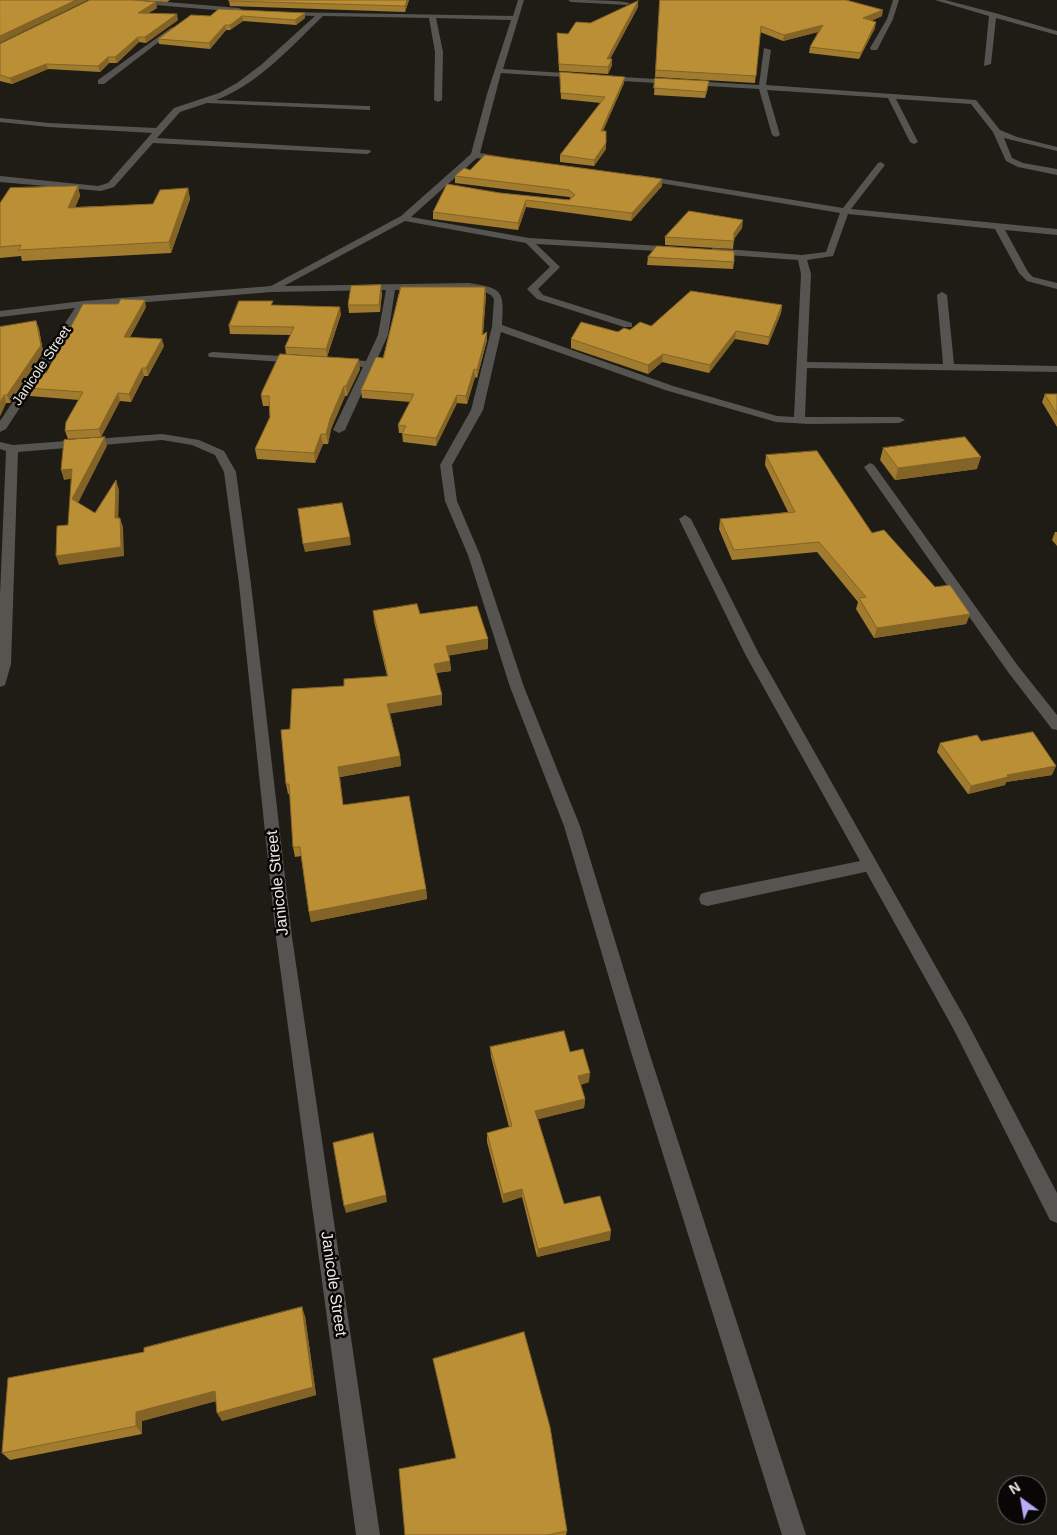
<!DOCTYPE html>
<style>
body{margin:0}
#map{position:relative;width:1057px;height:1535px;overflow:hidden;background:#1f1c16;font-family:Arial,sans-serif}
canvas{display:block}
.north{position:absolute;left:997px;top:1475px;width:50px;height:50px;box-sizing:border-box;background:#080705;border:1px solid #63615f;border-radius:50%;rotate:328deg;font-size:14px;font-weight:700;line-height:20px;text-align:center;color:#ebe9e5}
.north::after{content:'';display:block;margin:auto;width:18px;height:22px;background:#b8abf7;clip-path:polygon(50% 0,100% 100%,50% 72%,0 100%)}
</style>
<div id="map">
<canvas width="1057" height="1535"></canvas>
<div class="north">N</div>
</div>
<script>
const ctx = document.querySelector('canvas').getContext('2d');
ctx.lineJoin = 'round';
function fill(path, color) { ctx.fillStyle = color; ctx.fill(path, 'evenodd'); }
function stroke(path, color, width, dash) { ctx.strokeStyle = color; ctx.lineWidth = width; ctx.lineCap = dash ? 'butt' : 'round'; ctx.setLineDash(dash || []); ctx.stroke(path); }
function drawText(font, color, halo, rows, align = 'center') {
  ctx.font = font + ' Arial,sans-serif'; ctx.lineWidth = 5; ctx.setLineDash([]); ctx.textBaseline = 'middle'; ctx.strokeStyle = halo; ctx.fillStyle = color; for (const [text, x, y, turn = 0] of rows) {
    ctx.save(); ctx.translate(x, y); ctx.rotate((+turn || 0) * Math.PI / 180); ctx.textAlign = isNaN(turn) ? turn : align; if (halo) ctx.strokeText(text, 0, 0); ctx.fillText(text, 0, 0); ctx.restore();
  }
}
fill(new Path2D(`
 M870,859L876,861L878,865L876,869L870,871L707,906L701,904L699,899L701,894L707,892Z`), '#565451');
fill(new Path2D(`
 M116,0H143L239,8L242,10L239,12L119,2Z
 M518,0H524L503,69L579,74L583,76L579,78L501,73L480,153L503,157L507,159L503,161L477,158L411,217L529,238L678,247V251L675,252L536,244L560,267L538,289L543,295L632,323V327H624L537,299L527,289L550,267L526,243L405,221L284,286L469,283C504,288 504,292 502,325L673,386L777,416L794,417L801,274L798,260L713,254L708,251L713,248L802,255L826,252L840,213L642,180L638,177L639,175L843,208L878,163L881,162L885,165L851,209L1057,229V235L1005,230L1028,272L1033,277L1057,283V289L1027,281L1019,273L995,229L848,214L833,256L807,260L811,274L807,362L943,364L937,295L942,292L947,295L954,364L1057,366V372L807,368L805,417H899L905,420L899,423L809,424L776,422L665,390L501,332L483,410L452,465L457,501L480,555L524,687L580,826L649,1052L806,1535H782L631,1052L564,826L510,687L468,555L445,501L440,465L471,410L492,327L494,299L491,295L483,291L469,289L395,290L388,335L345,430L339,433L333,430L363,367L339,365L334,362L339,359L366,361L378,335L386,290L272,292L86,307L6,429L0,432V421L75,308L0,317V311L83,301L271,286L401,216L471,154L487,94L511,20L436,18L443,52L442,100L438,102L434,100L435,52L429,18L323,16C292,46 257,85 216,100L367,106H370V110L207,103L180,112L157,138L370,150L371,152L367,154L153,143L114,187L101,191L0,182V176L98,186L108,183L152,133L49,127L0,122V118L49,123L156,128L174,108L219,93L237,83L261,65L315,16L285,15L282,13L283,12L513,16Z
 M568,0C583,0 618,0 630,3L627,5L571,2Z
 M893,0H899L893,19L877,50H871L870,48L887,19Z
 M935,0H945L995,13L1057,31V35L996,18L991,64L984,66L989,16Z
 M172,27L177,28L104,84H98V80Z
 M764,48L771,50L766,85L976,100L1000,130L1017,137L1057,147V151L1004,138L1012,158L1023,163L1057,169V175L1018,167L1006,161L993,132L971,104L896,99L918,142L914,144L910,142L888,98L767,90L780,135L776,137L772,135L759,89L604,80L600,78L604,76L759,85Z
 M213,352L299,357L304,360L299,363L209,357L208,355L209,353Z
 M162,434L199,440L224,451L236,472L251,584L292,937L380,1535H356L276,937L239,584L224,472L215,455L192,445L162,440L18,452L11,664L5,685L0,687V595L6,451L0,449V442L13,445Z
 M870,463L874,465L1018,666L1057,715V730L1052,729L1008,672L864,467Z
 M685,515L691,519L759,654L966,1020L1057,1193V1223L1050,1220L954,1030L745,654L679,519Z`), '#565451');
fill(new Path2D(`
 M136,0H170L167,2Z
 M409,0L405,12L230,6L229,1Z
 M660,0L882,16L871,21L875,28L859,59L809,53L810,47L818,32L783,41L760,32L755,83L655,77Z
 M638,1V7L610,59H612V65L608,74L559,71L557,33L568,34Z
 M157,8L148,13L178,20L146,43L139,42L117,63H109L100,72L48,69L12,84L0,81V44Z
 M305,13V18L296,25L243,21L230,30H226L210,49L159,44L158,39L210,16Z
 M560,72L624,83L603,131L606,149L594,166L560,162V155L601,103L561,99Z
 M655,78L708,88L705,98L654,95Z
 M470,170L662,179V186L631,221L526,207L518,230L433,219V212L500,193L569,200L571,198L569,197L455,183V176Z
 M78,186L80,196L75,207L153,204L188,188L190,199L171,253L22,261L21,256L0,258V203Z
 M742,228L734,239L733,249L665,245V237Z
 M648,257L734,262L733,269L647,265Z
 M485,287L486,295L483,335L487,332V340L477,378L475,377L467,404L457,403L436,446L403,442L402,433H399L398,425L410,402L362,398L361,390L383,358Z
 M382,293L380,312L349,313L348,305Z
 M273,305L341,314L327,357L286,354L285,347L291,335L230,334L229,326Z
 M782,305L781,313L768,345L735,339L709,373L662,362L648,374L571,348V339Z
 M146,307L130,337L164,346L148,376H144L131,402L120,401L101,437L68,439L65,431L79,400L30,396L27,388L47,372Z
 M36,321L39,329L43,352L10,403H6L0,416V327Z
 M360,369L347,396H345L331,429L328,444H323L315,463L257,459L255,449L270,417L269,406H263L261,396Z
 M1045,394H1057V427L1042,402Z
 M883,448L977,469L895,480L880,460Z
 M766,455L872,533L935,587L970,614L966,624L874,638L856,609L858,602L817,552L732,560L719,529L720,519L788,512L765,465Z
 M1055,532H1057V546L1052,540Z
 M373,611L420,614L488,649L449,655L451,671L436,673L442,705L390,713L400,756L401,766L340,777L343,805L426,889L427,899L311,922L309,912L301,856L295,857L293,847L290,794H288L286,784L344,686L387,676L374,621Z
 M981,741L1052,775L1006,782L1005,785L968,794L937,752L940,743Z
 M490,1047L570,1052L589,1082L580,1085L585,1099L584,1108L538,1119L564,1204L610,1240L537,1257L522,1197L503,1203L487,1142V1133L509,1127L491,1057Z
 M305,1316L316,1395L222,1421L216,1401L142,1421V1434L10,1460L2,1453L144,1352Z
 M433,1359L567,1531L566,1535H405L456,1458Z`), '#a17b2e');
fill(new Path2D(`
 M76,0H88L0,43V36Z
 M407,0H409L405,12V6Z
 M638,1V7L607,65V59Z
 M156,2L157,8L139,19L138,13Z
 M883,10L882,16L862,24L863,18Z
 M305,13V18L296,25L295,20Z
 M177,14L178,20L146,43L145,37Z
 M242,16L243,21L230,30V25Z
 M876,22L875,28L859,59L861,53Z
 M225,25L226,30L210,49L209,43Z
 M823,25L822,31L783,41L784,35Z
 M138,37L139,42L117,63L115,57Z
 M108,57L109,63L100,72L98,66Z
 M612,59V65L608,74V67Z
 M46,64L48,69L12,84L10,78Z
 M625,77L624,83L600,137L601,131Z
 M709,81L708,88L705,98L706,92Z
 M606,143V149L594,166V160Z
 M662,179V186L631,221L632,213Z
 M78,186L80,196L71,218L68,208Z
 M188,188L190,199L171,253L169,242Z
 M526,200V207L518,230V223Z
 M743,220L742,228L733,240L734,233Z
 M381,285L382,293L380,312L379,305Z
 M485,287L486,295L482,343V335Z
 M145,300L146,307L126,345L124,337Z
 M782,305L781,313L768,345L769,337Z
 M340,307L341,314L327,357L326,349Z
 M36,321L39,329L43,352L10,403L7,395Z
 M736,331L735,339L709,373L710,365Z
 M487,332V340L477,378V370Z
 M162,339L164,346L148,376L146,368Z
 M663,354L662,362L648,374V365Z
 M359,359L360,369L347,396L346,386Z
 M142,368L144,376L131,402L129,394Z
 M474,369L475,377L467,404L466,396Z
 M344,386L345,396L331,429L328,444L326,434L330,419Z
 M118,393L120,401L101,437L99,429Z
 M4,395L6,403L0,416V403Z
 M457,395V403L436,446V438Z
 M321,434L323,444L315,463L314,453Z
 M105,437L107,446L75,509L72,499Z
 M981,457L977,469L895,480L898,468Z
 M72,469L75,478L64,480L61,470Z
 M116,480L119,490L118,528L115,518Z
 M120,518L123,527L124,556L59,565L56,556Z
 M350,537L351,545L305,552L303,544Z
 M970,614L966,624L874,638L877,628Z
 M488,639V649L447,656L446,646Z
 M450,661L451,671L435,673L434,664Z
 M442,695V705L388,714L387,704Z
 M400,756L401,766L340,777L338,767Z
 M1056,766L1052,775L1006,782L1005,785L968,794L971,786L1007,775Z
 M426,889L427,899L311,922L309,912Z
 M590,1073L589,1082L577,1086L578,1076Z
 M585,1099L584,1108L535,1120V1111Z
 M522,1189V1197L503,1203V1194Z
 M386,1195L387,1202L346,1213L344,1206Z
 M611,1231L610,1240L537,1257L538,1249Z
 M302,1307L305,1316L316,1395L222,1421L217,1413Z
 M215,1391L220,1400L142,1421V1434L136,1426V1412Z`), '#836426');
const building = new Path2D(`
 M0,0H76L0,36Z
 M90,0H133L156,2L138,13L177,14L145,37H138L115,57H108L98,66L46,64L10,78L0,75V44Z
 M229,0H407L405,6L229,1Z
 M660,0H846L883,10L863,18L876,22L861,53L810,47L823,25L784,35L761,26L756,76L656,70Z
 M638,1L607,59H612L608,67L559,64L557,33L568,34L576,22L590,23Z
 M219,9L305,13L295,20L242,16L230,25H225L209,43L158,39L191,15L210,16Z
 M560,72L625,77L601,131H606V143L594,160L560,155L605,97L561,93Z
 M655,78L709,81L706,92L654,88Z
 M485,155L662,179L632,213L526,200L518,223L433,212L447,184L500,193L569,200L575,195L569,190L455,176L464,168L470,170Z
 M78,186L68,208L153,204L160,190L188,188L169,242L19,250L21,245L0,247V203L10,188Z
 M689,211L743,220L734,233V241L665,237Z
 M657,246L734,251V262L648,257Z
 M381,285L379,305H348L351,286Z
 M401,287H485L482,335L487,332L477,370L474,369L466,396L457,395L436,438L402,434L406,426L398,425L414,394L361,390L376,357L383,358Z
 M691,291L782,305L769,337L736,331L710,365L663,354L648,365L571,339L581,322L618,332L624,328L630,330L640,322L651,326Z
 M121,299L145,300L124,337L162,339L146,368H142L129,394L118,393L99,429L65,431L66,422L83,392L27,388L44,363L46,373L83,304H118Z
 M239,301H273L271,305L340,307L326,349L285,347L294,327L229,326Z
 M36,321L41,345L7,395H4L0,403V327Z
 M280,354L359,359L346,386H344L330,419L326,434H321L314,453L255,449L270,417L269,396H261L262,392Z
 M1045,394H1057V414Z
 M105,437L72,499L95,513L116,480L115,518H120L121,547L56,556L57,526L68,525L72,469L61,470L64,440Z
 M965,437L981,457L898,468L883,448Z
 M817,451L872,533L884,530L935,587L950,585L970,614L877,628L859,598L866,597L819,542L734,550L720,519L795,512L766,455Z
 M342,503L350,537L303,544L298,509Z
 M417,604L420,614L477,606L488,639L446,646L450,661L434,664L442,695L387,704L400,756L338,767L343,805L409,796L426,889L309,912L300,847H293L289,784H286L281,730L290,729L292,689L344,686V679L388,676L373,611Z
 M1033,732L1056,766L1007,775L1008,777L971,786L940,743L977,735L981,741Z
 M564,1031L570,1052L583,1049L590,1073L578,1076L585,1099L535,1111L564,1204L600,1196L611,1231L538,1249L522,1189L503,1194L487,1133L512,1126L490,1047Z
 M373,1133L386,1195L344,1206L333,1143Z
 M302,1307L313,1387L217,1413L215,1391L136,1412V1426L2,1453L8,1378L144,1352V1348Z
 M524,1332L550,1427L567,1531L547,1535H405L399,1469L456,1458L433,1359Z`);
fill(building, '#bb8f36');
stroke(building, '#836426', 1);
drawText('14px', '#ebe9e5', '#080705', [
 ["Janicole Street",42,366,-56]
]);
drawText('16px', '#ebe9e5', '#080705', [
 ["Janicole Street",278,883,-96],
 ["Janicole Street",333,1284,82]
]);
</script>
